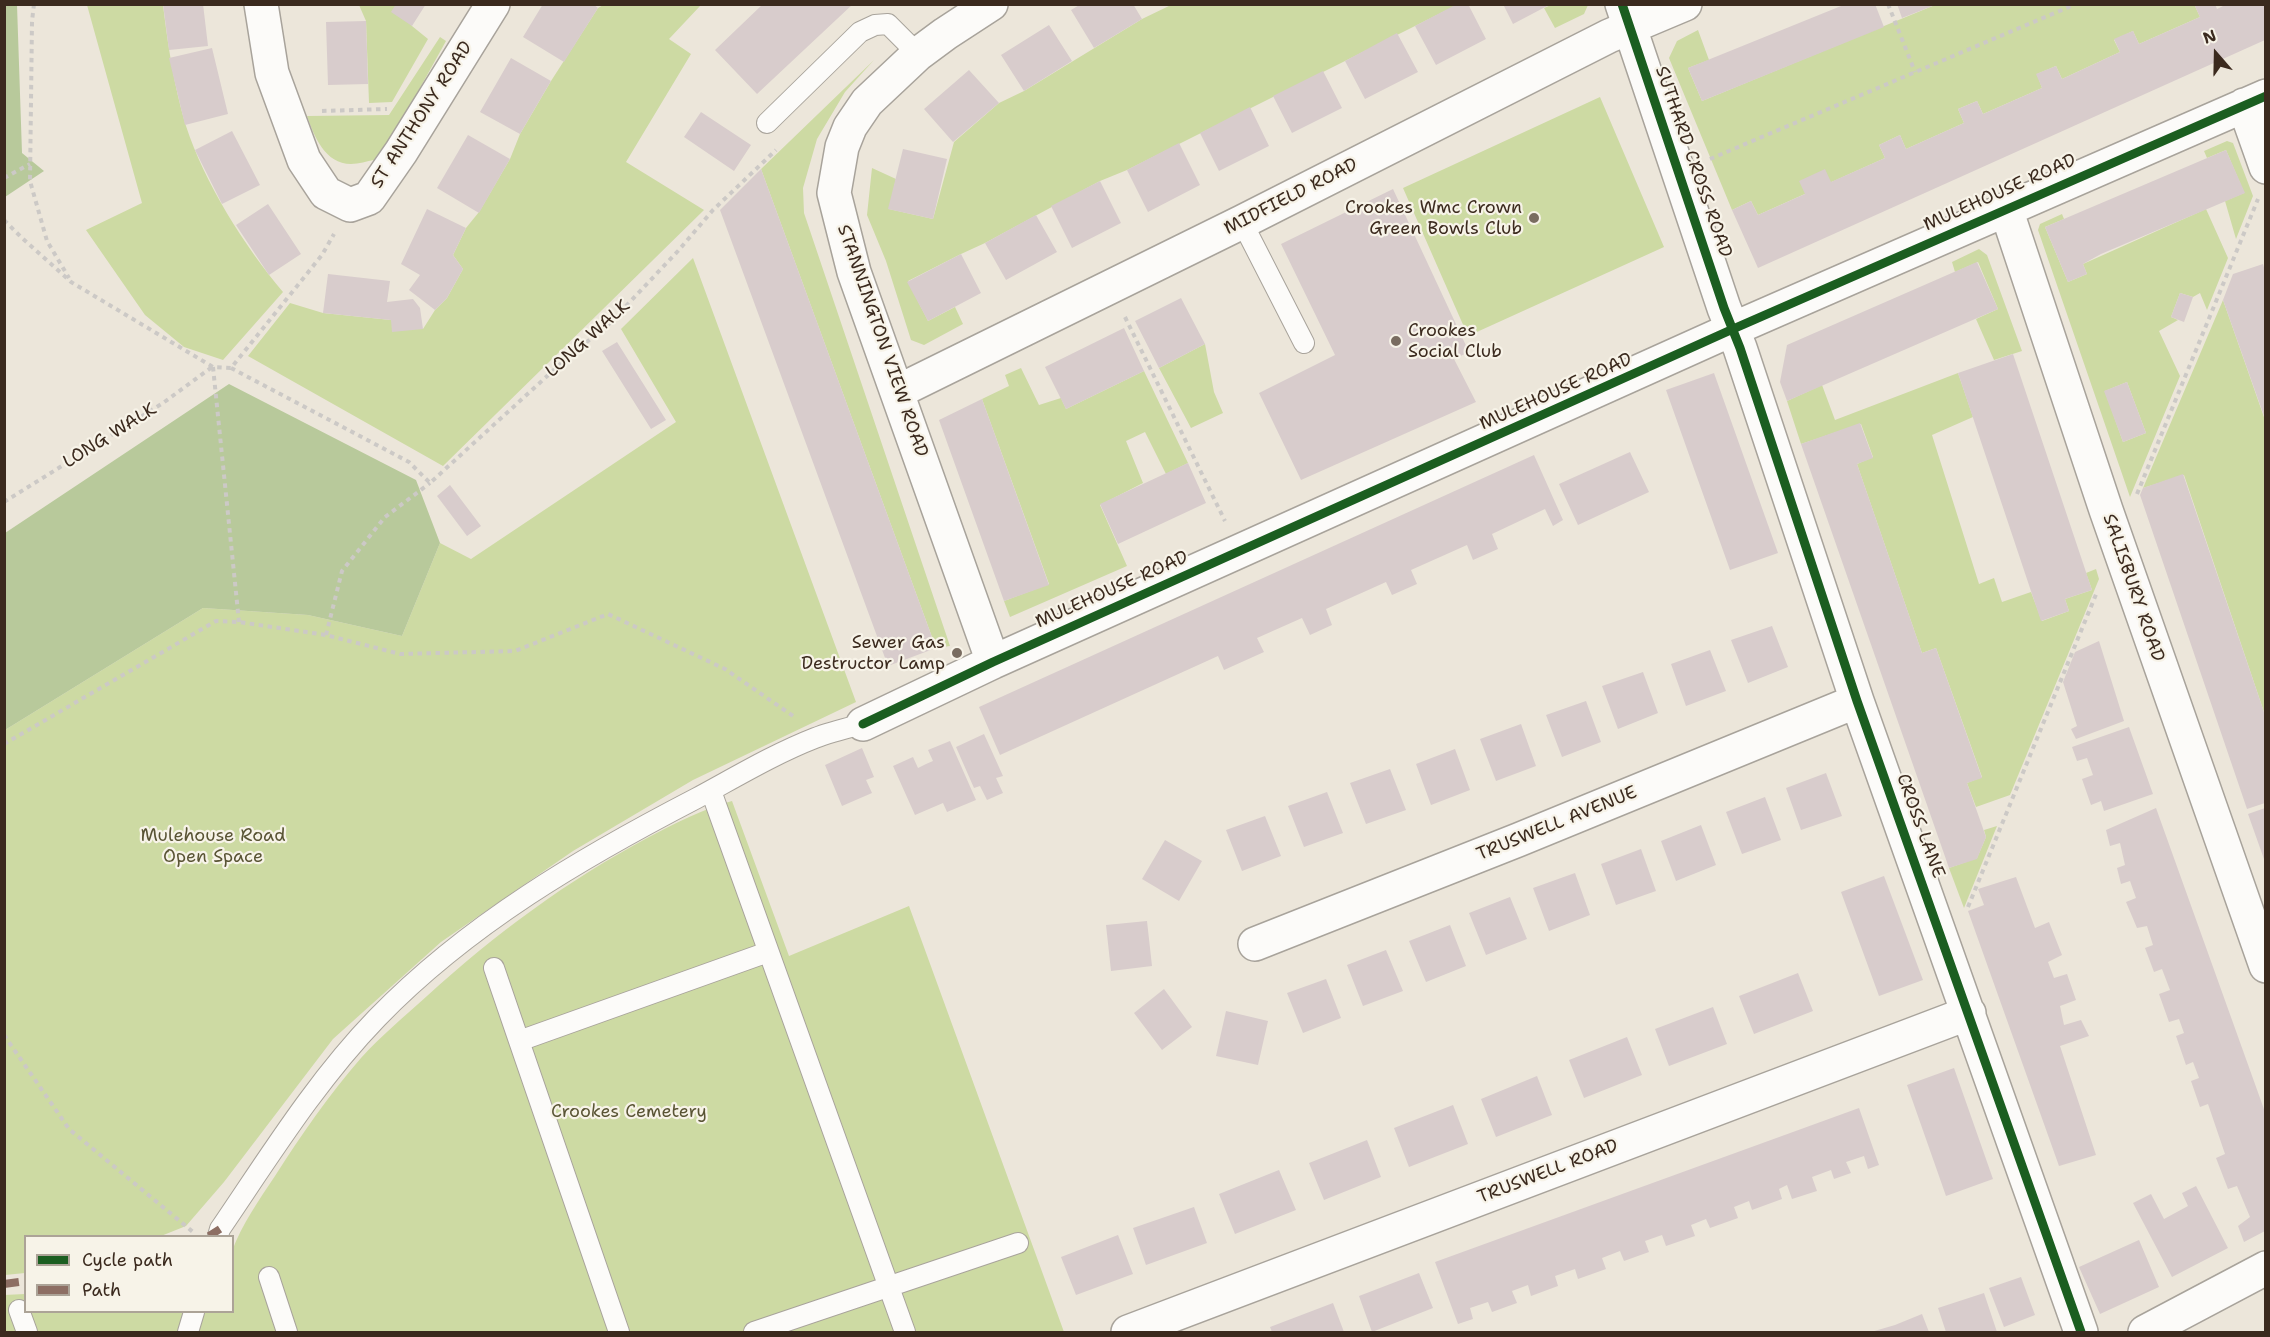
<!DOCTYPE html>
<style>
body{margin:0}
#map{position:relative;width:2270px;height:1337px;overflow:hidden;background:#ece6da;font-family:"Shantell Sans",sans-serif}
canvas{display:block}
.frame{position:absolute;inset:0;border:6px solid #3b2a1e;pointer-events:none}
.legend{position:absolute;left:24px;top:1235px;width:210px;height:78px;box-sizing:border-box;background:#f7f3e8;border:2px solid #aca397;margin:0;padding:8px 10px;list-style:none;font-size:18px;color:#3b2a1e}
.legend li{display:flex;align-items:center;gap:12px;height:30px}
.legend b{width:30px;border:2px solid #aca397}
.north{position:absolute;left:2186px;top:24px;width:60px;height:60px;-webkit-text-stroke:4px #f7f3e8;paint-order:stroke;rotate:340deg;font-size:16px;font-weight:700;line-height:24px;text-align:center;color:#3b2a1e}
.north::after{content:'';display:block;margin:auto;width:21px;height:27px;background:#3b2a1e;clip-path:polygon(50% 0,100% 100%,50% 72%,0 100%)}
</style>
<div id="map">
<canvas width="2270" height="1337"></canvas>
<div class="frame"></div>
<ul class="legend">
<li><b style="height:8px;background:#1b5e20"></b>Cycle path</li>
<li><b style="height:8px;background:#8d6e63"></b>Path</li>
</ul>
<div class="north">N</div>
</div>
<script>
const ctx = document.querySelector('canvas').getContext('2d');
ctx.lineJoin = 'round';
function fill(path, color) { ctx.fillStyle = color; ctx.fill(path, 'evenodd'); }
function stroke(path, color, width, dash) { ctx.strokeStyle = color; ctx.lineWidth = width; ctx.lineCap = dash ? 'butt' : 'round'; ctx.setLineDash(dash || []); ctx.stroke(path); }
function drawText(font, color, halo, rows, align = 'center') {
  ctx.font = font + ' "Shantell Sans",sans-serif'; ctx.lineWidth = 4.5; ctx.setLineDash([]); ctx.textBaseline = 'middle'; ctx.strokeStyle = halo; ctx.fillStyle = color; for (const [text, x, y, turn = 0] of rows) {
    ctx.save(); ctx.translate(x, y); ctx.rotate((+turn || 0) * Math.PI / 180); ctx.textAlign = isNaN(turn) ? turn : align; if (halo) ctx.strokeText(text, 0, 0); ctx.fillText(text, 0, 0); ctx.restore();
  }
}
fill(new Path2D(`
 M605,4L701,5L669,39L691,54L626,162L704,210L443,466L248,356L290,303L323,313L391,320L423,329L435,310L447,298L463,269L453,255L466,228L479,212L510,159L520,134L551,81L598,8Z
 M2194,4L2200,17L2139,44L2133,31L2114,40L2120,52L2062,79L2056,66L2037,74L2042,88L1983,114L1977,101L1958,109L1964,123L1906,149L1900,135L1879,145L1885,158L1758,215L1751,201L1732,210L1669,58L1677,41L1698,30L1709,60L1688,68L1702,101L1935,5Z
 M87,5H163C168,46 174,86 186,126C204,182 245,247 283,292L223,360L184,347L145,315L86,230L142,203Z
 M359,5H396L412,26L428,39L392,102L369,103L366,21Z
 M1171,5H1457L1127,170L1100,181L985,243L961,254L908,281L928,321L955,307L963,324L924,345L911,340L886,261L867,215L872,168L896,179L889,209L933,219L954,142L999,103L1024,91L1142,19Z
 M1551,5V4L1588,5L1584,14L1555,28L1544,8Z
 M440,37L446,41L400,124L374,160C367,161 359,164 351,164C325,164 314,136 307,116L389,115Z
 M874,60L845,92L817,139L803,188L804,213L950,646L936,648L761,169Z
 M1600,97L1664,247L1468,336L1403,188Z
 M2227,141L2233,143L2253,196L2236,239L2225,201L2244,193L2226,150L2207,158L2204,151Z
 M2206,209L2228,258L2207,310L2200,293L2193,297L2180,293L2171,317L2178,320L2159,331L2180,376L2130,497L2038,230L2040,224L2062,214L2064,219L2045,227L2068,282L2087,274L2083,264ZM2127,382L2146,433L2123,442L2105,391Z
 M1979,249L1987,255L2022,351L1994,360L1976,319L1998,309L1978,262L1955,272L1952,262Z
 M693,258L856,702L693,780L573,851L441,942L333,1039L224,1182L186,1226L161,1236H26L25,1273L5,1275V730L203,608L308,615L402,636L440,543L471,559L676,422L621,329Z
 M2223,300L2265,420V715L2184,475L2143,488Z
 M1205,344L1214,392L1223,413L1191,428L1159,368Z
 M1021,368L1039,405L1061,398L1066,409L1144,371L1188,463L1166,474L1145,432L1126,441L1143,483L1100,505L1127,566L1010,617L1004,601L1049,584L982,399L1009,386L1005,375Z
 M1958,373L1973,417L1932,435L1979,584L1994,578L2002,602L2031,592L2042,621L2069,611L2065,599L2092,590L2086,573L2096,569L2099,579L2010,795L1976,807L1967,783L1982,777L1936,648L1922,653L1857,464L1873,457L1861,424L1801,444L1787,401L1822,385L1835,420Z
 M732,801L789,956L909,906L1064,1332H5L4,1295L25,1294L26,1312H232V1251C242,1224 259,1200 275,1176C301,1135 329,1095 361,1058C381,1036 405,1016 427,996C495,934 568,880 649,837C676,823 703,809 732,801Z
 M1997,826L1964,908L1949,868L1977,858L1986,837L1984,830Z`), '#cddaa3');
fill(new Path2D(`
 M5,4L17,5L22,153L44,171L5,197Z
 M229,384L416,480L440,543L402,636L308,615L203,608L5,730V533Z`), '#b8c99b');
fill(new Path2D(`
 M163,4H203L208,46L169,50Z
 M396,4H426L412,26L391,12Z
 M543,4H593L598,8L564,62L523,37Z
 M763,4H853L757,94L715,50Z
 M1081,4H1133L1142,19L1094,48L1071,10Z
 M1457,4H1468L1486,39L1436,65L1415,26Z
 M1503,4H1551L1513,24Z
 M1846,4H1875L1884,27L1702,101L1688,68Z
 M1897,4H1935V5L1902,18Z
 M2194,4H2215L2217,9L2227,4H2265V40L1758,268L1732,210L1751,201L1758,215L1805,194L1799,181L1825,169L1831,182L1885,158L1879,145L1900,135L1906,149L1964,123L1958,109L1977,101L1983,114L2042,88L2036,74L2056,66L2062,79L2120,52L2114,39L2123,35L2133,31L2139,44L2200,17Z
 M366,21L368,84L328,85L326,22Z
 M1049,25L1072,61L1024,91L1001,55Z
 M1397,33L1418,72L1365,99L1345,61Z
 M212,48L228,114L185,125L169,58Z
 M511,58L551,81L520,134L480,112Z
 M969,70L999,103L953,142L924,109Z
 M1323,71L1342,108L1292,133L1273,96Z
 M1250,107L1269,146L1219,171L1200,133Z
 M701,112L751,145L734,171L684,137Z
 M232,131L260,185L222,204L195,150Z
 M468,135L510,159L479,213L437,188Z
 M1179,143L1200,185L1148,212L1127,170Z
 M903,149L947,159L933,219L888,209Z
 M2226,150L2245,193L2101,254L2083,264L2087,274L2068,282L2045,227Z
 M761,169L936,648L888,666L720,210Z
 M1100,181L1121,223L1072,248L1051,206Z
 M1393,189L1469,352L1454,359L1476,402L1301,480L1259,393L1335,355L1281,244Z
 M268,204L301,254L269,275L236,225Z
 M427,209L466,228L453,255L463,269L447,298L435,310L409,290L420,275L401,264Z
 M1036,215L1057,252L1006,280L985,243Z
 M961,254L981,293L928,321L907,282Z
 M1977,262L1998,309L1787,401L1780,382L1787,345Z
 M2263,264L2265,271V419L2223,300L2233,274Z
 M328,274L390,281L387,302L413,299L420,308L423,329L392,332L391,320L323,313Z
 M2180,293L2193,297L2184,322L2171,317Z
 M1181,298L1205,344L1159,368L1135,321Z
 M1124,328L1144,371L1066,409L1045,367Z
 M617,342L666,420L651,429L602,351Z
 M2013,354L2092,590L2065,599L2069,611L2041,621L1958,373Z
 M1714,373L1778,553L1730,570L1666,390Z
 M2127,382L2146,433L2123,442L2104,391Z
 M982,399L1049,585L1004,601L939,420Z
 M1860,423L1873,458L1857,464L1922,653L1936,648L1982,778L1967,783L1986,837L1977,859L1949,868L1801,444Z
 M1630,452L1649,492L1578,525L1559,484Z
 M1534,455L1563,520L1553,526L1545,509L1492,534L1498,549L1473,560L1467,545L1411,570L1417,584L1392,595L1386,582L1326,609L1332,625L1310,635L1302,618L1257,638L1264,652L1224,670L1218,656L1000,755L979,707Z
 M1188,463L1206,503L1118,544L1100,504Z
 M2183,474L2265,715V803L2247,809L2140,495L2143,488Z
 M450,485L481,526L467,536L437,496Z
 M1772,626L1788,667L1748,683L1731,640Z
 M2099,641L2124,721L2076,739L2071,729L2077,726L2063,682L2075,652Z
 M1710,650L1726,691L1686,706L1671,664Z
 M1643,672L1658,713L1618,729L1602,686Z
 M1586,701L1601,742L1562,757L1546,715Z
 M1521,724L1536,766L1496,781L1480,739Z
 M2129,727L2153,794L2104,811L2101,801L2091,805L2082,779L2093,775L2087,758L2077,761L2072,747Z
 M984,734L1003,776L996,778L1003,793L987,800L980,786L974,788L956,747Z
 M950,741L976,800L947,812L943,803L915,815L893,766L913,757L918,768L926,764L933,761L928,750Z
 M862,748L874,777L866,780L872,793L842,806L825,765Z
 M1455,749L1470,790L1431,805L1416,764Z
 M1390,769L1406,810L1366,824L1350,783Z
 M1826,773L1842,816L1801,830L1786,788Z
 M1327,792L1343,833L1304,847L1288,806Z
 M1765,797L1781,840L1742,854L1726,812Z
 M2156,808L2265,1112V1231L2244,1242L2238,1226L2250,1217L2237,1186L2228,1189L2216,1158L2225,1154L2208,1104L2200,1107L2191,1081L2199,1078L2193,1062L2186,1065L2176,1036L2184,1033L2179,1019L2169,1022L2159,994L2170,990L2162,969L2154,972L2145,948L2153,945L2147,926L2137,928L2126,902L2136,898L2130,881L2121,884L2117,868L2125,865L2120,843L2110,846L2106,830Z
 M2265,808V862L2248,814Z
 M1265,816L1281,856L1242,871L1226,830Z
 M1701,825L1716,865L1676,881L1661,841Z
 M1165,840L1202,861L1179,901L1142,879Z
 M1641,849L1656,891L1616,905L1601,864Z
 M1575,873L1590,915L1549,931L1533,888Z
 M1884,876L1923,980L1879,996L1841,892Z
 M2016,877L2035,928L2049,922L2062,955L2048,962L2054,978L2067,974L2076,1000L2060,1006L2064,1025L2081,1020L2089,1036L2060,1046L2096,1155L2059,1166L1968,911L1984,905L1978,889Z
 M1510,897L1527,939L1486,955L1469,913Z
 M1147,921L1152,966L1111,971L1106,925Z
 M1450,925L1466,966L1426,982L1409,941Z
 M1386,950L1403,991L1363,1006L1347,965Z
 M1798,973L1813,1011L1754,1034L1739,996Z
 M1326,979L1341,1018L1303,1033L1287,993Z
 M1164,989L1192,1027L1162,1050L1134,1013Z
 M1713,1007L1727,1044L1669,1066L1655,1029Z
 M1226,1011L1268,1021L1258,1065L1216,1056Z
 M1627,1037L1642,1075L1584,1098L1569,1060Z
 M1954,1068L1993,1179L1946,1196L1907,1085Z
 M1537,1076L1552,1115L1496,1137L1481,1099Z
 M1453,1105L1468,1144L1409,1167L1394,1128Z
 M1859,1108L1879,1165L1868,1169L1864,1156L1846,1162L1851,1173L1834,1179L1831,1170L1812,1177L1817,1191L1792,1199L1787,1185L1779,1189L1782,1199L1752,1210L1749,1201L1734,1207L1738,1218L1710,1228L1706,1219L1691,1225L1695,1236L1666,1246L1662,1235L1645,1241L1649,1252L1624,1261L1620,1251L1602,1258L1606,1269L1578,1279L1575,1269L1555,1276L1558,1286L1531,1296L1528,1285L1512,1291L1517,1303L1492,1312L1488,1302L1470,1308L1473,1319L1458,1324L1435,1262Z
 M1367,1140L1381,1177L1324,1200L1309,1163Z
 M1279,1170L1296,1210L1235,1234L1219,1194Z
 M2196,1186L2228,1248L2172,1277L2133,1203L2151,1194L2164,1219L2188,1206L2182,1193Z
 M1194,1207L1207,1243L1146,1265L1133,1228Z
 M1118,1235L1133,1274L1076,1295L1061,1257Z
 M2139,1240L2159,1287L2100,1314L2079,1267Z
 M1419,1273L1433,1308L1372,1332L1359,1296Z
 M2021,1277L2035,1315L2004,1327L1989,1288Z
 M1984,1293L1997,1332H1946L1938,1308Z
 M1333,1303L1344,1332H1272L1270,1327Z
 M1922,1314L1929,1332H1871L1895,1325Z`), '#d8cccc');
const service = new Path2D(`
 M767,123L860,32L875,25L888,24L918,54
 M1242,222L1304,343
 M711,791L905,1332
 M494,968L519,1041
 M218,1236L220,1229C269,1157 316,1081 377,1018C468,924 583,857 697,798C736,777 774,754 815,738C830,732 847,728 863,724
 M269,1277L287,1332
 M19,1310L27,1332
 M188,1332L194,1312
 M619,1332L519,1041L768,952
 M754,1332L1018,1243`);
const minor = new Path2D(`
 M261,4L272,73L304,160L326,193L350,205L369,198L401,152L493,4
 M991,4L945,34L918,54L867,102L850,127L842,147L834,193L854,272L993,662
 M1622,4L1724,308L1740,348L1857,701L2081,1332
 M2244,105L2266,167
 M2006,209L2106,510L2266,966
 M899,391L1242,222L1609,36L1685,4
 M863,724L993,662L1733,329L2266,96
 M1255,944L1518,840L1857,701
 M1128,1332L1969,1013
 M2145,1332L2266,1268`);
stroke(service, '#a8a39b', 22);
stroke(minor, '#a8a39b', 36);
stroke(new Path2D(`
 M34,4L32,21L30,181L47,241L69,278
 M1888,4L1915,72
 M322,111L387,109
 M1710,159L2076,4
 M4,178L30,164
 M4,220L22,238L71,282L213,367L231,368L322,255L334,234
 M1125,317L1225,521
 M213,367L239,622
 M231,368L409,462L430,483L567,358L609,324L678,251L713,210L776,150
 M2137,494L2258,199
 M4,502L163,403L212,367
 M326,635L342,571L385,517L430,483
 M4,744L216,621L239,622L326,635L400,654L515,651L608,614L725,669L796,718
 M1968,907L2097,592
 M4,1035L69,1129L193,1232`), '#ccc9c6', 4, [4.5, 4.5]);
stroke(service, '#fcfbf9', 20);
stroke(minor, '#fcfbf9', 33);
stroke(new Path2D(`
 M209,1236L220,1229
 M4,1284L26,1281`), '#8d6e63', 8, [15, 8]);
stroke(new Path2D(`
 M1622,4L1724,308L1740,348L1857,701L2081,1332
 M863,724L993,662L1733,329L2266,96`), '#1b5e20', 9);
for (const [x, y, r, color] of [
 [1534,218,6,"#796c60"],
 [1396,341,6,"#796c60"],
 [957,653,6,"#796c60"]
]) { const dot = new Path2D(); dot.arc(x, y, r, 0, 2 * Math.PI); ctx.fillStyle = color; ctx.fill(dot); stroke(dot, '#f7f3e8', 2); }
drawText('18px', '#3b2a1e', '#f7f3e8', [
 ["ST ANTHONY ROAD",422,115,-57],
 ["SUTHARD CROSS ROAD",1693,162,71],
 ["MULEHOUSE ROAD",2000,193,-24],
 ["MIDFIELD ROAD",1291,197,-27],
 ["LONG WALK",588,339,-42],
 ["STANNINGTON VIEW ROAD",882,341,71],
 ["MULEHOUSE ROAD",1556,392,-24],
 ["LONG WALK",110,436,-32],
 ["SALISBURY ROAD",2133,588,71],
 ["MULEHOUSE ROAD",1112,590,-24],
 ["TRUSWELL AVENUE",1557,824,-22],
 ["CROSS LANE",1920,826,70],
 ["TRUSWELL ROAD",1548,1172,-21]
]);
drawText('18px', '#3b2a1e', '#f7f3e8', [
 ["Crookes Wmc Crown",1522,208],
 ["Green Bowls Club",1522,229],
 ["Crookes",1408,331,"left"],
 ["Social Club",1408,352,"left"],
 ["Sewer Gas",945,643],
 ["Destructor Lamp",945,664]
], 'right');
drawText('18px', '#595434', '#f7f3e8', [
 ["Mulehouse Road",213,836],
 ["Open Space",213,857],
 ["Crookes Cemetery",629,1112]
]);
</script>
